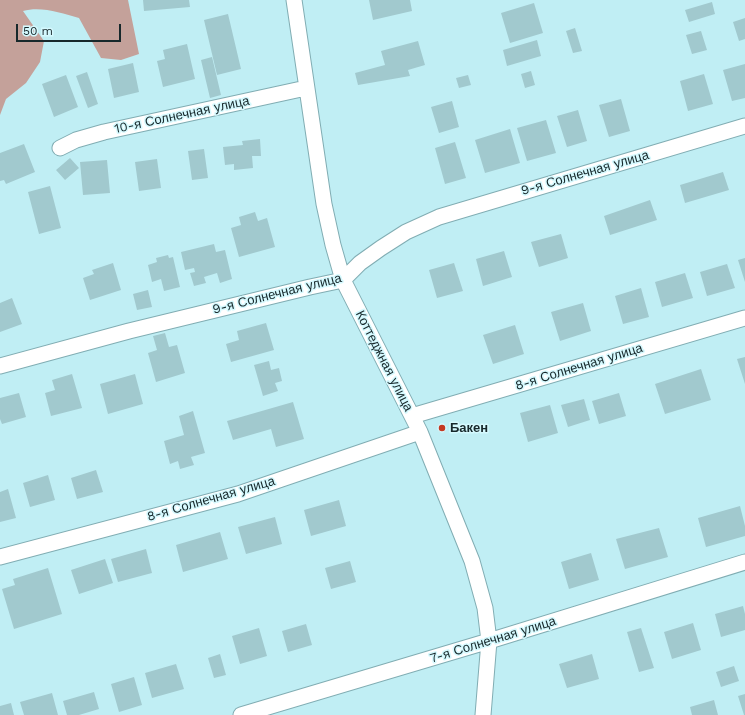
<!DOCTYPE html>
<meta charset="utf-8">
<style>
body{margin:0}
#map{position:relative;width:745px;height:715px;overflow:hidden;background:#c0eef4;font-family:"Work Sans",sans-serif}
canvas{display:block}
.scale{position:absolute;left:16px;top:24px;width:105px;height:18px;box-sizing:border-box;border:2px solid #17282b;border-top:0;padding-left:5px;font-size:12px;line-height:14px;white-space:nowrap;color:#17282b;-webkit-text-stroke:3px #d5f9fe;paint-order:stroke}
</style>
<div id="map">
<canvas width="745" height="715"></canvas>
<div class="scale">50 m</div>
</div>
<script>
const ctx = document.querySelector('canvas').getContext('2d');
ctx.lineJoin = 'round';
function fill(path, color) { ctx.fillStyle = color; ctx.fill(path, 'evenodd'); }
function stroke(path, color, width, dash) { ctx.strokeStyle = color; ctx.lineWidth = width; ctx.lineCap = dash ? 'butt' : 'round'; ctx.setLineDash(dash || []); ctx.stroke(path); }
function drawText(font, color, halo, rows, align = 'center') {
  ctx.font = font + ' "Work Sans",sans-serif'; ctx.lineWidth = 3; ctx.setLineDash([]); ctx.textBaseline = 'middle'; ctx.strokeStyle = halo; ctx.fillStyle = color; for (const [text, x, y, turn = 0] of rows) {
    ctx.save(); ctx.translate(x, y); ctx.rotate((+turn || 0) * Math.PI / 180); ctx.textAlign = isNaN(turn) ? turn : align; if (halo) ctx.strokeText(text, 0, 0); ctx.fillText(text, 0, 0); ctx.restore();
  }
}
fill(new Path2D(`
 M0,0H128L139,54L121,60L101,58L79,18C61,13 41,6 23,11L44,41L40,62L26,83L6,99L0,115Z`), '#c4a19a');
fill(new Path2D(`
 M143,0H189L190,7L144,11Z
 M369,0H410L412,11L373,20Z
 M712,2L715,14L689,22L685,10Z
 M534,3L543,33L510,43L501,13Z
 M228,14L241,69L217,75L204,20Z
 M745,18V39L739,41L733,22Z
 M575,28L582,51L573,53L566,31Z
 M701,31L707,50L692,54L686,35Z
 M537,40L541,56L507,66L503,50Z
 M418,41L425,65L408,70L410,76L358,85L355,73L385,65L381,51Z
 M187,44L195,79L163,87L157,61L165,59L163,50Z
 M212,57L221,95L210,98L201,60Z
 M133,63L139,92L114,98L108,69Z
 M745,64V98L732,101L723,70Z
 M531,71L535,85L525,88L521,74Z
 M87,72L98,104L88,108L76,76Z
 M704,74L713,104L688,111L680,81Z
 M66,75L78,107L54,117L42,84Z
 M468,75L471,85L459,88L456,78Z
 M621,99L630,131L609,137L599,105Z
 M452,101L459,127L439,133L431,107Z
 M578,110L587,141L567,147L557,116Z
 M546,120L556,153L527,161L517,128Z
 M510,129L520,163L485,173L475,140Z
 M260,139L261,156H252L253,168L234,170V164L225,165L223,147L243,145L242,141Z
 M455,142L466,178L445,184L435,148Z
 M24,144L35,172L6,184L4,180L0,181V153Z
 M204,149L208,178L192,180L188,151Z
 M70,158L79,168L65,180L56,170Z
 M157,159L161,188L139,191L135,162Z
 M107,160L110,193L83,195L80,162Z
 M723,172L729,190L685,203L680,185Z
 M50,186L61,228L39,234L28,192Z
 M650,200L657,220L610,235L604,216Z
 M255,212L258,221L267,218L275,247L239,257L231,228L241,225L239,217Z
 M561,234L568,258L539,267L531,242Z
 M214,244L216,252L225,250L232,279L220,283L217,273L204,277L206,283L194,286L190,273L195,272L194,268L185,270L181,252Z
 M504,251L512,277L483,286L476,259Z
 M168,255L169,258L173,257L180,287L164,291L161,279L152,282L148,265L157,262L156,258Z
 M745,258V282L738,260Z
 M113,263L121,290L90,300L83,278L94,274L92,270Z
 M454,263L463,291L437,298L429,270Z
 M727,264L735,288L707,296L700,272Z
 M685,273L693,298L662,307L655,282Z
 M641,288L649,317L623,324L615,296Z
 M148,290L152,307L137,310L133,294Z
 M12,298L22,324L0,332V303Z
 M583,303L591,331L560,341L551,312Z
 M266,323L274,350L231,362L226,344L239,340L237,331Z
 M515,325L524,354L493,364L483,335Z
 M165,333L169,347L177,345L185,373L156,382L148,353L157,350L153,336Z
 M745,357V384L737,359Z
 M269,361L271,370L279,368L282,381L275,383L278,391L263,396L254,365Z
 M701,369L711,400L665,414L655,384Z
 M72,374L82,408L51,416L45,393L55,390L52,380Z
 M135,374L143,404L108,414L100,384Z
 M19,393L26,417L2,424L0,419V398Z
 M619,393L626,416L599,424L592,401Z
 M584,399L590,420L568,427L561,405Z
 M293,402L304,439L276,447L271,429L233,440L227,421Z
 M550,405L558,433L528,442L520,413Z
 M193,411L205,453L191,457L194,465L180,469L178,461L170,464L164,441L184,435L179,416Z
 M96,470L103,492L77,499L71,478Z
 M48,475L55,500L30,507L23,483Z
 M8,489L16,518L0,522V492Z
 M339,500L346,526L311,536L304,510Z
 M740,506L745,526V536L706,547L698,518Z
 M275,517L282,544L246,554L238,527Z
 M659,528L668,557L625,569L616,539Z
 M220,532L228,559L183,572L176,545Z
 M146,549L152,573L118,582L111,559Z
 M591,553L599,580L569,589L561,562Z
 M105,559L113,583L79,594L71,570Z
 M350,561L356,582L331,589L325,568Z
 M48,568L62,614L14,629L2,589L15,585L13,579Z
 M743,606L745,614V630L721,637L715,614Z
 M693,623L701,650L672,659L664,632Z
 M306,624L312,645L288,652L282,631Z
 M259,628L267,656L240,664L232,636Z
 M641,628L654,668L639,672L627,632Z
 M220,654L226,675L214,678L208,658Z
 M592,654L599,679L567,688L559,664Z
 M176,664L184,689L152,698L145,673Z
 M734,666L739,681L721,687L716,672Z
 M134,677L142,705L119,712L111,684Z
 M94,692L99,709L79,715H67L63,701Z
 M52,693L58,715H24L20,702Z
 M745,694V715H744L738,696Z
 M714,700L718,715H692L690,707Z
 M11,703L14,715H0V706Z`), '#a1c9ce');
const minor = new Path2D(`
 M294,0L324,204L333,245L343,280L420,432L472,561L485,608L489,641L483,715
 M60,148L76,140L104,132L306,88
 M0,366L129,331L310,287L343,280L360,263L381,248L406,232L439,217L745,126
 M412,416L745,318
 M0,557L238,494L420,432
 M241,715L489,641L745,562`);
stroke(minor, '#81adb3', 17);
stroke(minor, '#fff', 15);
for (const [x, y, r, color] of [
 [442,428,4,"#c43821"]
]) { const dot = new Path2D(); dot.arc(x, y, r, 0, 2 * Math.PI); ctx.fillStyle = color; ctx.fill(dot); stroke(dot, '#d5f9fe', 1.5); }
drawText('13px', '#17282b', '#d5f9fe', [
 ["10-я Солнечная улица",182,115,-12],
 ["9-я Солнечная улица",585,173,-16],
 ["9-я Солнечная улица",277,294,-14],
 ["Коттеджная улица",384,361,63],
 ["8-я Солнечная улица",579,367,-17],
 ["8-я Солнечная улица",211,499,-16],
 ["7-я Солнечная улица",493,640,-17]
]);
drawText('bold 13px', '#17282b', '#d5f9fe', [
 ["Бакен",450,428]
], 'left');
</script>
